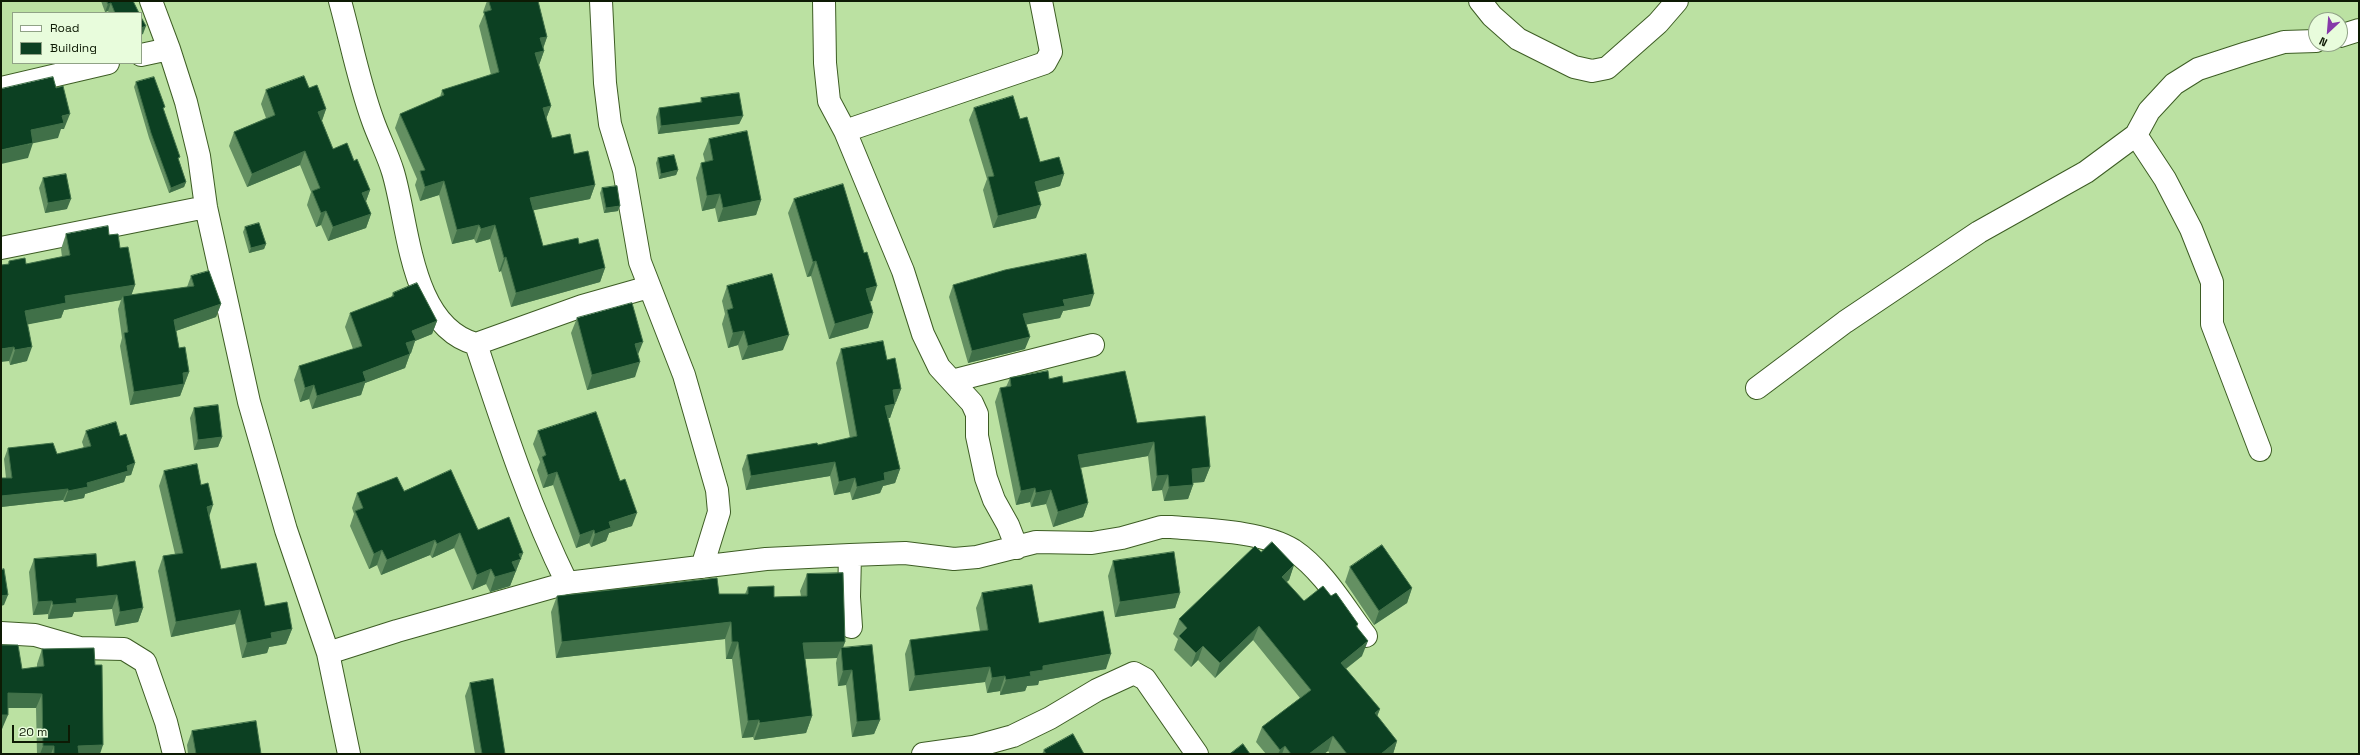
<!DOCTYPE html>
<style>
body{margin:0}
#map{position:relative;width:2360px;height:755px;overflow:hidden;background:#bbe1a2;font-family:"Space Grotesk",sans-serif}
canvas{display:block}
.frame{position:absolute;inset:0;border:2px solid #0d1a04;pointer-events:none}
.legend{position:absolute;left:12px;top:12px;width:130px;height:52px;box-sizing:border-box;background:#e8fcdc;border:1px solid #90a286;margin:0;padding:5px 7px;list-style:none;font-size:12px;color:#0d1a04}
.legend li{display:flex;align-items:center;gap:8px;height:20px}
.legend b{width:20px;border:1px solid #90a286}
.north{position:absolute;left:2308px;top:12px;width:40px;height:40px;box-sizing:border-box;background:#e8fcdc;border:1px solid #90a286;border-radius:50%;rotate:206deg;font-size:11px;font-weight:700;line-height:16px;text-align:center;color:#0d1a04}
.north::after{content:'';display:block;margin:auto;width:14px;height:18px;background:#8639a9;clip-path:polygon(50% 0,100% 100%,50% 72%,0 100%)}
.scale{position:absolute;left:12px;top:725px;width:58px;height:18px;box-sizing:border-box;border:2px solid #0d1a04;border-top:0;padding-left:5px;font-size:12px;line-height:14px;white-space:nowrap;color:#0d1a04;-webkit-text-stroke:3px #e8fcdc;paint-order:stroke}
</style>
<div id="map">
<canvas width="2360" height="755"></canvas>
<div class="frame"></div>
<ul class="legend">
<li><b style="height:5px;background:#fff"></b>Road</li>
<li><b style="height:11px;background:#0c4022"></b>Building</li>
</ul>
<div class="north">N</div>
<div class="scale">20 m</div>
</div>
<script>
const ctx = document.querySelector('canvas').getContext('2d');
ctx.lineJoin = 'round';
function stroke(path, color, width, dash) { ctx.strokeStyle = color; ctx.lineWidth = width; ctx.lineCap = dash ? 'butt' : 'round'; ctx.setLineDash(dash || []); ctx.stroke(path); }
function fill(path, color) { ctx.fillStyle = color; ctx.fill(path, 'evenodd'); }
const minor = new Path2D(`
 M151,1L169,49L186,102L199,156L206,207L249,402L286,530L328,653L349,754
 M340,1C351,41 359,83 373,121C379,138 388,155 393,172C409,225 410,326 476,344L582,306L649,287
 M601,1L605,83L610,124L624,170L640,262L684,375L717,490L719,512L702,567
 M824,1L825,63L829,101L845,131L903,271L923,334L939,367L972,403L977,414V436L986,478L994,500L1008,525L1017,548
 M1480,1L1492,16L1518,39L1574,67L1592,71L1607,68L1658,23L1677,1
 M2340,36L2359,30
 M141,55L169,49
 M1,88L108,63
 M845,131L1045,63L1051,52L1041,1
 M2136,135L2165,179L2191,229L2212,282V324L2260,450
 M1,248L206,207
 M476,344C503,425 529,506 567,583
 M952,381L1093,345
 M1757,388L1845,322L1979,232L2086,172L2136,135L2149,111L2174,84L2198,69L2247,53L2284,42L2316,41
 M851,627L849,597L850,555L905,553L954,559L977,557L1036,542L1092,543L1122,538L1161,527H1171C1206,530 1263,531 1293,550C1323,570 1344,607 1366,636
 M1,633L35,635L80,648L124,649L145,662L166,722L174,754
 M328,653L397,631L567,583L766,559L850,555
 M923,754L973,747L1013,736L1050,718L1097,690L1134,673L1145,679L1197,754`);
stroke(minor, '#3d5d24', 24);
stroke(minor, '#fff', 22);
fill(new Path2D(`
 M101,1H133L139,13H109L108,11L105,12Z
 M487,1H538L547,37L543,49L544,51L539,65L551,106L546,119L552,138L574,154L595,185L590,199L533,210L543,246L579,244L605,268L600,282L511,307L501,271L499,272L490,239L476,243L474,239L452,244L439,195L420,201L415,185L417,179L395,128L400,114L440,97L442,90L491,75L479,26L484,14L483,12Z
 M136,82L164,110L179,161L186,182L184,187L169,193L149,138L134,87Z
 M309,88L326,109L322,121L333,149L354,161L370,190L366,201L371,214L366,228L328,241L321,225L316,227L307,205L311,192L300,165L247,187L229,146L234,132L266,118L261,104L266,90Z
 M701,98L743,116L739,124L658,134L656,117L659,108L700,103Z
 M974,108L1020,119L1040,162L1064,174L1060,186L1038,192L1036,218L993,228L983,190L987,179L969,120Z
 M709,139L761,200L756,215L718,222L715,208L702,211L696,178L701,163L705,162L703,154Z
 M658,158L678,170L676,175L659,179L656,163Z
 M43,178L67,209L45,213L39,188Z
 M602,188L618,211L604,213L600,193Z
 M794,199L872,301H870L873,313L868,328L829,339L811,276L807,277L788,213Z
 M245,227L266,244L264,249L249,253L243,232Z
 M66,234L109,235L120,248L135,285L131,295L187,287L191,276L221,304L216,317L176,331L179,348L189,372L180,396L130,405L120,346L122,338L118,309L121,300L64,310L61,318L27,324V361L10,365L9,361L8,264L9,261L26,264L62,257L61,249Z
 M953,285L1090,306L1063,311L1060,318L1026,324L1025,349L968,363L949,297Z
 M727,286L783,350L742,360L738,345L728,348L722,324L725,314L722,301Z
 M393,293L437,321L432,334L415,341L411,353L410,354L405,368L365,383L361,395L312,409L309,399L300,402L294,380L299,366L353,349L345,327L350,313L391,298Z
 M577,318L638,355L635,377L587,390L571,333Z
 M841,349L887,360L901,389L896,402L895,403L890,418H888L900,469L895,483L883,486L880,493L852,500L850,492L834,495L830,476L746,490L742,469L747,455L818,445L850,438L836,363Z
 M1010,378L1049,379L1063,383L1137,423L1210,467L1204,482L1193,483V485L1188,499L1164,501L1162,490L1152,491L1148,456L1080,468L1088,503L1083,517L1053,527L1046,504L1031,507L1030,502L1016,505L995,402L1000,388L1006,387Z
 M194,408L222,437L218,447L194,450L190,418Z
 M86,431L120,436L135,463L131,475L126,476L124,482L85,494L84,498L64,502L63,500L1,507V478H6L4,459L8,448L57,454L84,448L82,442Z
 M538,431L632,526L609,533L606,541L591,547L589,543L576,548L553,485L543,488L537,470L540,462L533,444Z
 M164,471L209,516L221,569L265,606L292,629L286,644L269,647L267,653L242,658L235,624L171,637L158,571L163,556L175,554L159,486Z
 M404,491L523,553L510,586L490,592L486,584L472,590L454,548L432,558L430,555L381,575L377,565L369,569L350,526L354,514L352,508L357,493Z
 M34,559L97,567L143,608L138,622L115,626L112,609L74,612L72,617L48,619V614L33,615L29,572Z
 M1113,561L1180,593L1175,608L1115,617L1108,576Z
 M1294,565L1289,580L1286,582L1304,601L1331,596L1358,624L1357,628L1362,656L1346,669L1380,709L1377,716L1397,741L1393,754H1330L1328,751L1324,754H1266L1256,742L1262,727L1300,698L1253,640L1215,678L1198,660L1191,667L1174,650L1178,639L1173,634L1179,619Z
 M1350,567L1412,588L1407,603L1374,625L1345,582Z
 M807,574L845,642L843,648L880,720L874,734L852,737L846,685L838,686L836,663L837,658L805,659L812,716L806,733L754,740L753,737L742,738L732,659H726L725,639L556,658L551,612L557,596L745,594L748,587L774,597L801,596L800,591Z
 M982,593L1039,623L1106,669L1039,681L1038,685L1027,686L1025,691L1000,695V691L987,693L985,682L909,691L905,654L910,640L980,631L976,608Z
 M1,645L22,669L37,667V664L42,649L95,665L100,754H37L36,708H8L2,729H1Z
 M470,683L505,754H475L465,696Z
 M192,731L261,754H188L187,745Z
 M1044,750L1084,754H1042Z`), '#649062');
fill(new Path2D(`
 M111,3L108,11L105,12L108,4Z
 M146,26L143,34L141,35V28Z
 M547,37L542,51L540,38Z
 M544,51L539,65L535,53Z
 M551,106L546,119L543,108Z
 M326,109L321,123L318,112Z
 M70,114L64,129H61L58,138L25,145L31,130L62,116Z
 M743,116L739,124L658,134L661,126Z
 M33,143L28,158L1,164V150Z
 M305,151L300,165L247,187L252,174Z
 M678,170L676,175L659,179L661,174Z
 M1064,174L1060,186L1031,194L1035,182Z
 M444,181L439,195L420,201L425,187Z
 M186,182L184,187L169,193L171,188Z
 M595,185L590,199L525,212L530,198Z
 M370,190L365,204L362,193Z
 M720,194L715,208L702,211L707,196Z
 M71,199L67,209L45,213L48,203Z
 M761,200L756,215L718,222L723,208Z
 M1041,205L1036,218L993,228L998,216Z
 M620,206L618,211L604,213L606,208Z
 M326,211L321,225L316,227L321,213Z
 M371,214L366,228L328,241L333,227Z
 M479,225L474,239L452,244L457,230Z
 M495,225L490,239L476,243L481,229Z
 M266,244L264,249L249,253L251,248Z
 M506,257L501,271L499,272L504,258Z
 M816,261L811,276L807,277L813,262Z
 M605,268L600,282L511,307L516,293Z
 M135,285L130,299L123,296L121,300L64,310L61,318L20,326L25,311L65,296Z
 M877,286L872,301L861,304L866,289Z
 M1094,294L1090,306L1063,311L1060,318L1019,326L1023,314L1063,300Z
 M221,304L216,317L170,333L174,320Z
 M873,313L868,328L829,339L835,324Z
 M437,321L432,334L415,341L411,353L401,357L406,343L412,331Z
 M744,331L738,345L728,348L733,333Z
 M789,335L783,350L742,360L748,346Z
 M1030,337L1025,349L968,363L972,351Z
 M643,342L637,357L635,344Z
 M14,347L9,361L1,362V349Z
 M32,347L27,361L10,365L15,350Z
 M410,354L405,368L365,383L361,395L312,409L317,396L363,372Z
 M640,362L635,377L587,390L592,375Z
 M189,372L180,396L130,405L134,392L183,373Z
 M314,385L309,399L300,402L305,388Z
 M901,389L896,402L888,404L893,390Z
 M895,404L890,418L880,419L885,406Z
 M222,437L218,447L194,450L198,440Z
 M1154,442L1148,456L1073,469L1078,455Z
 M835,462L830,476L746,490L751,476Z
 M135,463L131,475L126,476L124,482L85,494L84,498L64,502L68,491L127,466Z
 M1210,467L1204,482L1186,483L1192,469Z
 M900,469L895,483L883,486L880,493L852,500L857,487L884,473Z
 M557,472L553,485L543,488L548,475Z
 M1168,475L1162,490L1152,491L1157,476Z
 M855,478L850,492L834,495L839,482Z
 M1193,485L1188,499L1164,501L1169,487Z
 M1035,488L1030,502L1016,505L1021,491Z
 M68,489L63,500L1,507V496Z
 M1051,490L1046,504L1031,507L1036,493Z
 M1088,503L1083,517L1053,527L1058,512Z
 M213,505L208,520L207,507Z
 M637,513L632,526L609,533L606,541L591,547L595,534L609,522Z
 M594,530L589,543L576,548L580,535Z
 M460,533L454,548L432,558L437,544Z
 M435,540L430,555L381,575L387,560Z
 M382,550L377,565L369,569L374,554Z
 M523,553L510,586L490,592L495,577L512,562L519,554Z
 M1294,565L1289,580L1276,592L1282,577Z
 M491,569L486,584L472,590L477,575Z
 M1412,588L1407,603L1374,625L1379,611Z
 M1180,593L1175,608L1115,617L1120,602Z
 M8,595L4,605L1,606V596Z
 M117,595L112,609L74,612L72,617L48,619L53,605L76,599Z
 M52,601L48,614L33,615L38,602Z
 M143,608L138,622L115,626L120,612Z
 M240,610L235,624L171,637L176,622Z
 M731,622L725,639L556,658L562,642Z
 M1259,626L1253,640L1215,678L1220,663Z
 M292,629L286,644L269,647L267,653L242,658L247,643L271,633Z
 M1368,641L1362,656L1335,677L1341,663Z
 M732,642H738L732,659H726Z
 M845,642L841,652V648L837,658L797,659L803,643Z
 M1203,646L1198,660L1191,667L1196,653Z
 M1111,654L1106,669L1039,681L1038,685L1027,686L1025,691L1000,695L1006,680L1030,672L1043,666Z
 M990,667L985,682L909,691L915,676Z
 M852,670L846,685L838,686L843,671Z
 M1005,676L1000,691L987,693L992,678Z
 M8,693L42,694L36,708H2Z
 M1380,709L1374,724L1375,713Z
 M1,715H8L2,729H1Z
 M812,716L806,733L754,740L760,723Z
 M759,720L753,737L742,738L748,721Z
 M880,720L874,734L852,737L857,722Z
 M1333,736L1328,751L1324,754H1309Z
 M1397,741L1393,754H1381Z
 M103,745L100,754H58L78,746Z
 M43,746H54L51,754H40Z
 M1285,746L1282,754H1278L1280,750Z`), '#407048');
const building = new Path2D(`
 M107,1H133L139,13H115L111,3L108,4Z
 M489,1H538L547,37L540,38L544,51L535,53L551,106L543,108L552,138L570,134L574,154L588,151L595,185L530,198L543,246L578,238L579,244L598,239L605,268L516,293L506,257L504,258L495,225L481,229L479,225L457,230L444,181L425,187L420,171L425,170L400,114L444,95L442,90L499,72L484,12L491,10Z
 M141,17L146,26L141,28Z
 M304,76L309,88L317,85L326,109L318,112L333,149L347,143L354,161L357,159L370,190L362,193L371,214L333,227L326,211L321,213L312,191L320,188L305,151L252,174L234,132L275,115L266,90Z
 M53,77L56,88L63,86L70,114L62,116L64,123L31,130L33,143L1,150V89Z
 M154,77L165,107L163,108L180,157L178,158L186,182L171,188L151,133L136,82Z
 M739,93L743,116L661,126L659,108L702,102L701,98Z
 M1013,96L1020,119L1027,117L1040,162L1059,157L1064,174L1035,182L1041,205L998,216L988,177L994,176L974,108Z
 M747,131L761,200L723,208L720,194L707,196L701,163L713,160L709,139Z
 M674,155L678,170L661,174L658,158Z
 M66,174L71,199L48,203L43,178Z
 M843,184L864,253L867,252L877,286L866,289L873,313L835,324L816,261L813,262L794,199Z
 M617,186L620,206L606,208L602,188Z
 M259,223L266,244L251,248L245,227Z
 M108,226L109,235L118,234L120,248L128,247L135,285L65,296L66,303L25,311L32,347L15,350L14,347L1,349V265L9,264V261L25,258L26,264L70,255L66,234Z
 M1086,254L1094,294L1063,300L1065,306L1023,314L1030,337L972,351L953,285L1005,270Z
 M209,271L221,304L174,320L179,348L185,347L189,372L183,373L184,384L134,392L124,333L128,332L123,296L194,286L191,276Z
 M772,274L789,335L748,346L744,331L733,333L727,310L733,308L727,286Z
 M417,283L437,321L412,331L416,340L406,343L410,354L363,372L366,381L317,396L314,385L305,388L299,366L362,346L350,313L394,296L393,293Z
 M632,303L643,342L635,344L640,362L592,375L577,318Z
 M883,341L887,360L895,358L901,389L893,390L895,404L885,406L900,469L884,473L885,480L857,487L855,478L839,482L835,462L751,476L747,455L817,443L818,445L857,436L841,349Z
 M1048,371L1049,379L1062,376L1063,383L1125,371L1137,423L1205,416L1210,467L1192,469L1193,485L1169,487L1168,475L1157,476L1154,442L1078,455L1088,503L1058,512L1051,490L1036,493L1035,488L1021,491L1000,388L1011,386L1010,378Z
 M218,405L222,437L198,440L194,408Z
 M596,412L620,481L625,479L637,513L609,522L611,528L595,534L594,530L580,535L557,472L548,475L542,457L546,455L538,431Z
 M116,422L120,436L126,434L135,463L127,466L128,471L87,483L88,487L68,491V489L1,496V478H12L8,448L53,443L57,454L91,446L86,431Z
 M197,464L201,485L208,483L213,505L207,507L221,569L256,563L265,606L287,602L292,629L271,633L272,638L247,643L240,610L176,622L163,556L183,553L164,471Z
 M451,470L478,530L509,517L523,553L519,554L521,559L512,562L516,571L495,577L491,569L477,575L460,533L437,544L435,540L387,560L382,550L374,554L355,511L363,508L357,493L397,477L404,491Z
 M1272,542L1294,565L1282,577L1304,601L1323,586L1331,596L1336,593L1358,624L1356,626L1368,641L1341,663L1380,709L1375,713L1397,741L1381,754H1347L1333,736L1309,754H1291L1285,746L1280,750L1262,727L1311,690L1259,626L1220,663L1203,646L1196,653L1179,636L1187,628L1179,619L1255,546L1261,552Z
 M1382,545L1412,588L1379,611L1350,567Z
 M1174,552L1180,593L1120,602L1113,561Z
 M96,554L97,567L135,561L143,608L120,612L117,595L76,599L77,603L53,605L52,601L38,602L34,559Z
 M4,569L8,595L1,596V570Z
 M843,573L845,642L803,643L812,716L760,723L759,720L748,721L738,642H732L731,622L562,642L557,596L717,578L719,594H748V587L774,586V597L807,596V574Z
 M1032,585L1039,623L1103,611L1111,654L1043,666V670L1030,672L1031,676L1006,680L1005,676L992,678L990,667L915,676L910,640L988,630L982,593Z
 M1,645H18L22,669L44,666L42,649L94,648L95,665H102L103,745L78,746L79,754H54V746H43L42,694L8,693V715H1Z
 M872,645L880,720L857,722L852,670L843,671L841,648Z
 M493,679L505,754H482L470,683Z
 M256,721L261,754H196L192,731Z
 M1073,734L1084,754H1046L1044,750Z
 M1243,744L1250,754H1230Z`);
fill(building, '#0c4022');
stroke(building, '#407048', 1);
</script>
